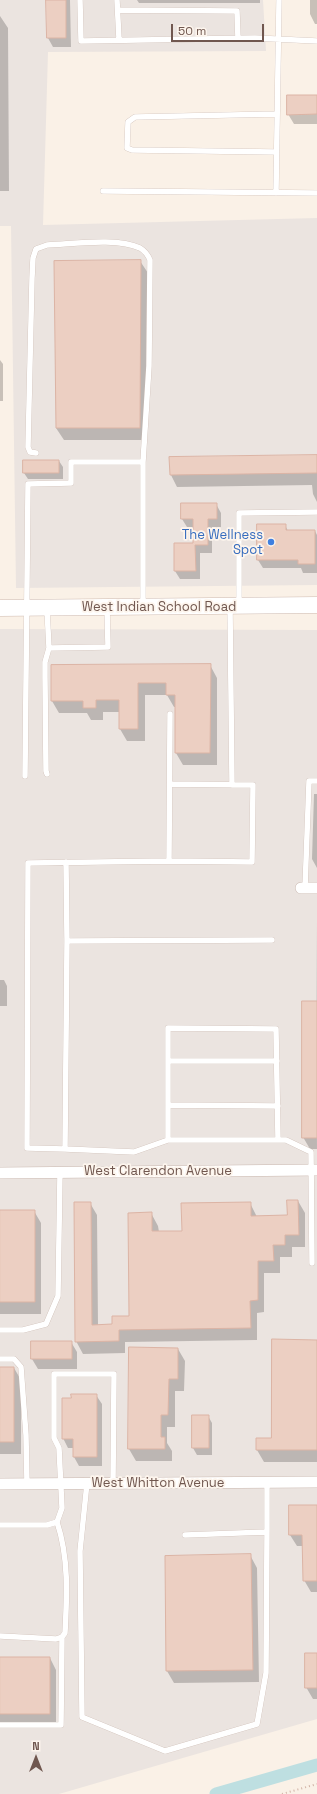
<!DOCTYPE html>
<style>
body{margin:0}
#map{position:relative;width:317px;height:1794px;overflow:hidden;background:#faf1e7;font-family:"Space Grotesk",sans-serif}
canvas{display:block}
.north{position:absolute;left:16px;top:1738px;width:40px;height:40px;-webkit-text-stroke:3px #fdf5ed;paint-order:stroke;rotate:0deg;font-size:11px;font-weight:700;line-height:16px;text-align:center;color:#70574f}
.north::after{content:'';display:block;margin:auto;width:14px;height:18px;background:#70574f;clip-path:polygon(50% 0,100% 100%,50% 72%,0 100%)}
.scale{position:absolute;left:171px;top:24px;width:93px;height:18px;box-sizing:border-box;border:2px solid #70574f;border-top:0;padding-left:5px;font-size:12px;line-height:14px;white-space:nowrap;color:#70574f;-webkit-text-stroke:3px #fdf5ed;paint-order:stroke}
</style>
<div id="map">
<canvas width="317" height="1794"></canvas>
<div class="north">N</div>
<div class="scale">50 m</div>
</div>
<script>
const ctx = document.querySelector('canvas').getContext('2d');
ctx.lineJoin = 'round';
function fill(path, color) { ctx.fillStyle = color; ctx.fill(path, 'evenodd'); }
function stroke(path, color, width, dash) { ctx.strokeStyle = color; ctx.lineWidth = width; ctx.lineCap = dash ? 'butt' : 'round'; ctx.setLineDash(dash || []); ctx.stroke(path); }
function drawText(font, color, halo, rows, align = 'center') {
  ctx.font = font + ' "Space Grotesk",sans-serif'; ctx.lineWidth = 3.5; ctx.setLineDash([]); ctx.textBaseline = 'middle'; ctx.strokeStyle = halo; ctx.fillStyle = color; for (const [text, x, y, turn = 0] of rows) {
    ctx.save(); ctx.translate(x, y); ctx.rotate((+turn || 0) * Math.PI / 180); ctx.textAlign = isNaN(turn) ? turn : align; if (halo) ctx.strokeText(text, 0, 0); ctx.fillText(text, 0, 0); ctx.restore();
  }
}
fill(new Path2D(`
 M0,0H263L266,51L48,52L43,225L317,218V585L16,588L11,226H0Z
 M0,629L317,630V1719L59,1794H0Z`), '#ebe4e0');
fill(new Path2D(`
 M47,0H70L71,47H53L48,38Z
 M137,0H260V3H139Z
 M310,0H317V24H315L310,14Z
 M0,16L8,28L9,191H0Z
 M317,96V124H294L288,114Z
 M140,261L148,273L147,440H64L56,428L55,262Z
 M0,360L3,364V401H0Z
 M317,456V502L313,494L312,485L177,487L171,475Z
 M59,461L63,467V479H28L24,473Z
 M216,504L221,513V527H212V553H200V579H180L175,571L194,544V527H187L182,519Z
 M285,525L288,531H315L317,535V573H303L301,568H263L258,560Z
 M210,665L217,678V765H183L176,753V707H174L167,695H145V741H127L120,729V712H103V720H91L87,713H59L52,701Z
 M314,794H317V868L312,859Z
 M316,918L317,1149H310L303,1137L316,1002Z
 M0,980H4L7,986V1006H0Z
 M298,1201L305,1213V1247H292V1257H280V1273H264V1312L257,1313V1340L125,1342V1353L83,1354L76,1341L90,1203L97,1215L98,1326L113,1325L130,1317L151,1213L158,1226L159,1232H183L250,1203L257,1217L288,1216Z
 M0,1211H34L41,1223V1314H0Z
 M317,1341V1462H264L257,1450L272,1439Z
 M32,1342H71L77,1352V1369H38L32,1359Z
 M178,1349L185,1361L184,1391H175V1427H167V1443L172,1451V1461H136L129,1449Z
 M0,1368H14L21,1380V1454H0Z
 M96,1395L102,1404V1466H79L74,1457V1448H68L63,1438L72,1399Z
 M193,1416H208L212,1423V1455H197L193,1448Z
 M317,1506V1592H311L304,1580V1546H297L290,1535Z
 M250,1555L257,1568L259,1682L174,1683L167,1671Z
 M317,1654V1699H313L306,1687Z
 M0,1658H50L56,1670V1726H0Z`), '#0003');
stroke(new Path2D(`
 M216,1794L317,1765`), '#bedfe1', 13);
const building = new Path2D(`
 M46,0H66V38H47Z
 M287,95H317V114L287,115Z
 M141,260L140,428H56L54,261Z
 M317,455V473L170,475L169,457Z
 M23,460H59V473H23Z
 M181,503H217V519H208V545H195L196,571H174V543H193V519H181Z
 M257,524H286V530H315V564H298V560H257Z
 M211,664L210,753H175V695H166V683H138V729H119V700H96V708H83V701H51V665Z
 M302,1001H317V1138H302Z
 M287,1200H298L299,1235H285V1245H273L274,1261H258V1300L250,1301L251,1328L119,1330V1341L75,1342L74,1202H91L92,1325L112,1324V1316H129L128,1213L152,1212V1231H182L181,1203L251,1202V1216L287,1215Z
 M0,1210H35V1302H0Z
 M272,1339L317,1340V1450H256V1438H271Z
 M31,1341H72V1359H31Z
 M129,1347L178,1348V1379H169L168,1415H161V1437H165V1449H128Z
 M0,1367H14V1442H0Z
 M71,1394H97V1457H73V1439H62V1398H71Z
 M192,1415H209V1448H192Z
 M289,1505H317V1581H303L302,1535H289Z
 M251,1554L253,1670L166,1671L165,1556Z
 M305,1653H317V1688H305Z
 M0,1657H50V1714H0Z`);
fill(building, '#eccfc2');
stroke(building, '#dcb4a5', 1);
const service = new Path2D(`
 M80,0L81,41L255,38L317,41
 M117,0L119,39
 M118,10L237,11L238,39
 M276,152L132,150L127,148L128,122L135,117L277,114
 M103,191L317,193
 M276,193L279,0
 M36,453L30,452L28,447L32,278L33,258L36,249L47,245C73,244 117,237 140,248C145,251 148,255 150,260L149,366L143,462
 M239,605V513L317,512
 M230,606L232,785
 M47,610L49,648L108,647L107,607
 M47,774L46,771L45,678V662L49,648
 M25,776L28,484L71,483V462H143V604
 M170,784L253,785L252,862L169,861L170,714
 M169,861L28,863L27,1148L65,1149L67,941L272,940
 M66,862L67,941
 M305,888L309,781H317
 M168,1061H277
 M168,1105L278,1106
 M278,1140L276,1029L168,1028V1140H286L311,1152L312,1263
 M65,1149L134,1152L168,1140
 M0,1330H23L46,1324L58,1296L60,1172
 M0,1359H14L21,1367L26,1435L27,1484
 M87,1483L80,1551L82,1717L165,1751L257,1724L266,1673L267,1532
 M0,1525H47L57,1522L62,1508L59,1448L54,1438V1374H114L113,1483
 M185,1535L267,1532V1482
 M0,1636L56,1639L62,1637L65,1633C67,1596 69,1558 57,1522
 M0,1725H61L62,1637`);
const minor = new Path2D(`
 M301,888H317
 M0,1173L317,1170
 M0,1484L317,1482`);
const secondary = new Path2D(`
 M0,608L317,605`);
stroke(service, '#cab8af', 6);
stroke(minor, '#cab8af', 12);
stroke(secondary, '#cebab0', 17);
stroke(new Path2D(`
 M282,1794L317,1784`), '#d1b2a5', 2, [1, 3]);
stroke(service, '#fff', 5.5);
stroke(minor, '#fff', 11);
stroke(secondary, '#fff', 16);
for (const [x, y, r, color] of [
 [271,542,4,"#3f7fe0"]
]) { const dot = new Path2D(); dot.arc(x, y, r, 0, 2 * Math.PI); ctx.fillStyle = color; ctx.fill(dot); stroke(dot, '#fdf5ed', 1.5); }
drawText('13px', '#366cbe', '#fdf5ed', [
 ["The Wellness",263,535],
 ["Spot",263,550]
], 'right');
drawText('13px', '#70574f', '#fdf5ed', [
 ["West Indian School Road",159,607],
 ["West Clarendon Avenue",158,1171],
 ["West Whitton Avenue",158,1483]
]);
</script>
